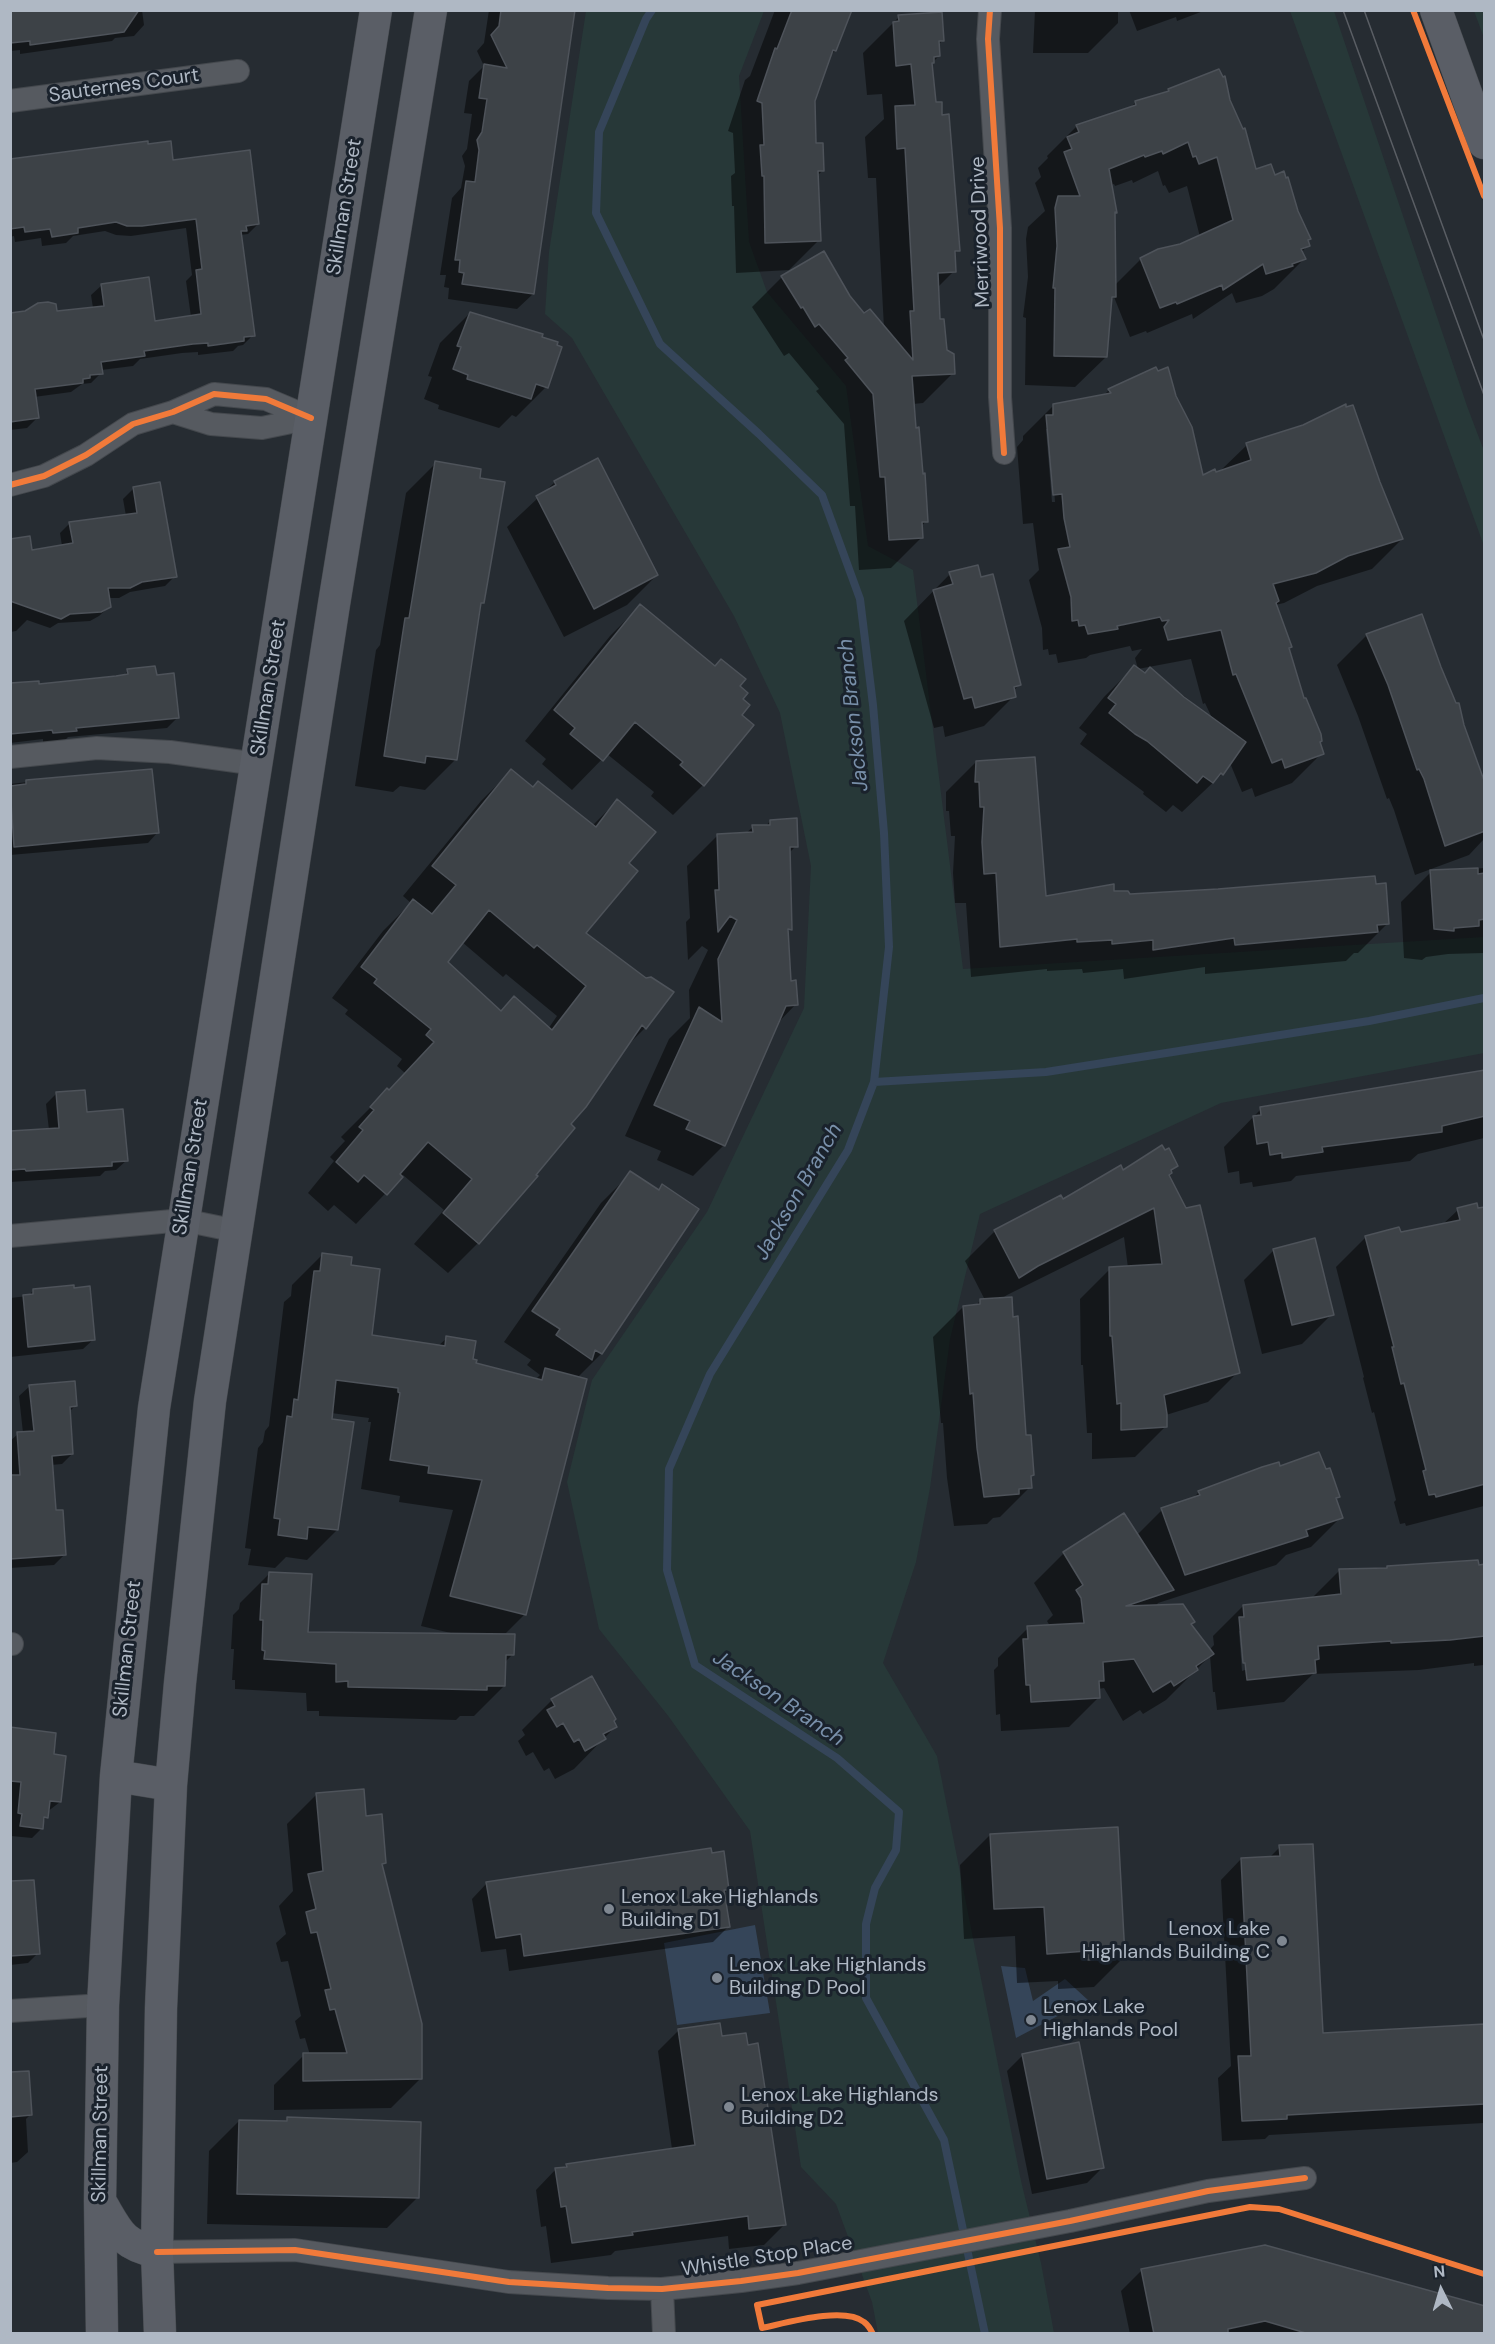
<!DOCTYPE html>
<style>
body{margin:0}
#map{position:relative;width:1495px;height:2344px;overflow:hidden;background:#262c32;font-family:"DM Sans",sans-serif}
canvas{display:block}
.frame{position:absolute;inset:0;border:12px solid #afb8c4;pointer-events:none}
.north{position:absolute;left:1411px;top:2260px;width:60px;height:60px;-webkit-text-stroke:4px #1a222c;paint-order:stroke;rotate:355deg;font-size:16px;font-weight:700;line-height:24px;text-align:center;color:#afb8c4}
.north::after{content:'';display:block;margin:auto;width:21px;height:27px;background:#afb8c4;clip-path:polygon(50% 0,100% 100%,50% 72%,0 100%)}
</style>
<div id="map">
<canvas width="1495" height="2344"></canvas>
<div class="frame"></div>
<div class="north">N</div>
</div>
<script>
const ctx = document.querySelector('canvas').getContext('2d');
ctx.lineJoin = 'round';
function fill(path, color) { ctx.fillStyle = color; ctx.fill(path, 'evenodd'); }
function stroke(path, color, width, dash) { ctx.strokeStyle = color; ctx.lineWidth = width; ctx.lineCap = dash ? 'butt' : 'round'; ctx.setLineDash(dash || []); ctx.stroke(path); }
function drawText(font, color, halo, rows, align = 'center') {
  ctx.font = font + ' "DM Sans",sans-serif'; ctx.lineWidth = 6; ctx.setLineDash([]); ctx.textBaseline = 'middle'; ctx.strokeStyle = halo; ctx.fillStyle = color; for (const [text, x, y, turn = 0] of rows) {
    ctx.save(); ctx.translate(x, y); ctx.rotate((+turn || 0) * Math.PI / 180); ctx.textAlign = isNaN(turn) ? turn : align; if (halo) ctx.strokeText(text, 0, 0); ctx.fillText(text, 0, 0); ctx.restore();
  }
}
fill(new Path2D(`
 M586,11H764L739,76L749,242L767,292L846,386L868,546L913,570L963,969L1484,937V1053L1221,1103L980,1214L950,1339L930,1488L916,1562L883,1663L937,1756L1021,2181L1041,2263L1054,2333H878L872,2302L836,2204L801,2167L750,1831L669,1717L599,1629L567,1482L592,1380L707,1212L804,1008L811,866L780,713L734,616L572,338L545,314L549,252Z
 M1290,11H1334L1467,406L1484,451V546Z
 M1474,11H1484V38Z`), '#273838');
fill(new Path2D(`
 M755,1925L770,2013L677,2025L664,1943Z
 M1001,1966L1025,1968L1033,2001L1065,1979L1088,2000L1016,2038Z`), '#354559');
fill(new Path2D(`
 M10,10H142L144,25L134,36L115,38L112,41L20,54V50L10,51Z
 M489,10H573L533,294L517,309L448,299L449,288L444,287L446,275H440L452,198L461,188L465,166L462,156L467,149L472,114L464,113L469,81L484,66L477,51L484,43Z
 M775,10H850L835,51L830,55L813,101L815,145L823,170L816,177L819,240L789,270L736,273L734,206H732L731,176L735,173L733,133L728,131L745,80L750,76Z
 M1035,10H1118V23L1088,53H1033Z
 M1129,10H1206L1177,21L1176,17L1137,31Z
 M899,17L943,40L938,45L939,56L931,64L934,104L958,250L953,256L954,271L937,288L939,321L953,373L923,403L913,404L926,521L921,527V538L891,568L859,570L855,506H850L844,424L816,391L819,389L789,353L784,356L752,307L782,277L849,297L864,315L884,328L876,178H868L865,137L884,119L882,94L867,95L863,53Z
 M1169,90L1228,100L1255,171L1307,241L1308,245L1301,253L1304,259L1274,289L1262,296L1236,303L1232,293L1193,319L1192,314L1147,333L1146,331L1130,337L1114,297L1110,301L1106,357L1075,387L1025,385L1026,318L1023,317L1028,277L1026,239L1028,227L1045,211L1035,183L1041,177L1038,168L1048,158L1047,156L1077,126L1129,109L1136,102L1165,94ZM1158,171L1163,186L1165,185L1169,193L1187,186L1200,237L1180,246L1158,250L1141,259L1114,286L1113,215L1116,212L1111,185L1114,184L1115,186L1132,180L1133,183Z
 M147,146L172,161L258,224L248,234L240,235L253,335L243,345L238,346L233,351L198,355V352L182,353L140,359L133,366L101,370V373L91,383L82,384L71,392L34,397L37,418L27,428L10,430V315L93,308L91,295L102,285L154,323L191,317L186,281L192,275L186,228L131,236L116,235L105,231L73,236L66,243L42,246L41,238L15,242L14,236L10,237V158L15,160Z
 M470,313L546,387L516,417L512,415L499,428L438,409L439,405L424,399L432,377L428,376L440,343Z
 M1155,369L1157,373L1167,369L1174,397L1190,428L1202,477L1214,471L1215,474L1219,472L1247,445L1303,426L1344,407L1345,409L1352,407L1402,539L1372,569L1317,586L1284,603L1275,605L1290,646L1287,649L1303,700H1305L1319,734L1321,741L1319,743L1322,753L1292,783L1255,797L1252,788L1242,792L1230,763L1222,774L1182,812L1173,805L1166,812L1143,794L1144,792L1080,744L1087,734L1079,728L1104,697L1134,667L1144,675L1150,669L1212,718L1205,703L1203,704L1191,659L1138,669L1135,658L1142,649L1132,651L1130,646L1090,655L1086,658L1058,663L1056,654L1049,655L1048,649L1043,650L1042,628L1029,580L1039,570L1033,523L1023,524L1017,447L1023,440V436L1053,406L1103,396L1109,390ZM1046,429H1049L1055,502H1052Z
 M436,463L482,603L480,605L455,760L425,790L400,786L393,792L355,786L376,650L380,645L406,493Z
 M555,482L657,575L627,605L564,637L507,527Z
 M133,489L175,576L165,586L130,592L119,598H108L110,606L99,616L90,621L58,623L50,628L27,620L16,631L10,632V540L31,552L62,546L60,533L70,523L126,516L123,499Z
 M950,574L980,579L1019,685L1013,691L1014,696L984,726L945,737L943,726L934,728L904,621Z
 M640,606L738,686L741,699L740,715L703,785L673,815L651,796L654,792L607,754L572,790L542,764L546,759L525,741L610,636Z
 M1367,635L1462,725L1484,786V839L1469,855L1415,875L1394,810L1389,798L1387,799L1358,716L1337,665Z
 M128,671L155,676L177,718L167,728L68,737L65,740L43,743V739L10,743V685L38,686L122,677Z
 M976,762L1045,897L1113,892L1388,923L1358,953H1354L1346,961L1205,974V967L1124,979L1123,969L1083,973L1082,969L1047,971V969L971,977L966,903H955L953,873L955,836H951L949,811H946V792Z
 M511,771L533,788L592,826L617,801L627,863L584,933L645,1028L624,1049L478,1243L448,1273L414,1244L444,1210L403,1175L356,1224L334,1205L328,1211L308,1193L334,1161L330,1157L345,1141L341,1137L405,1073L397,1066L402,1059L345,1014L348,1010L332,998L383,931L411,903L403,896L481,801ZM462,942L503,977L506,974L557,1016L548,1029L501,1012L446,962Z
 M100,774L158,832L148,843L10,855V784Z
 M770,821L796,846L788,854L790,929L787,933L789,982L796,1004L776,1025L723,1146L693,1176L657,1160L661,1151L625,1136L669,1039L690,1018L689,990L708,950L702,946L688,960L686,922L690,918L687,866L717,836L745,834L753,827L766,826Z
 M1484,868V953L1448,954L1426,957L1422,960L1404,958L1401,902L1431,872Z
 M1484,1072V1138L1418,1154L1410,1161L1296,1176L1291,1181L1253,1187L1252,1182L1240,1184L1239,1171L1228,1173L1224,1147L1261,1109Z
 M56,1094L86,1114L127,1160L116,1170L105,1171L100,1176L10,1182V1133L49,1130L46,1104Z
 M1176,1166L1168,1175L1238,1372L1208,1402L1166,1415L1165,1427L1135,1457L1092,1459V1433H1087L1083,1365H1081L1080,1299L1110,1269L1128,1268L1124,1237L1007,1295L1001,1299L1032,1475L1030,1478V1487L1000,1517L993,1518L987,1524L954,1526L947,1478L943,1423H941L933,1337L963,1307L975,1306L981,1300H985L965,1261L995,1231L1123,1172Z
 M631,1173L658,1191L662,1186L697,1210L601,1354L577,1378L525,1614L503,1636L513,1654L504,1663V1686L474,1716H460L456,1720L319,1716V1711H307L306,1693L235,1689V1680H232L234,1649H231L233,1615L239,1609L240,1603L270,1573L307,1634H455L421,1626L453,1510L399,1502L400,1496L361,1489L371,1422H368L369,1418L331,1413L337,1530L307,1560L286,1557L275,1568L248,1565L251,1549L245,1548L258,1448L263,1442L265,1431L269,1426L284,1302L291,1296L292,1285L322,1255L350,1266L370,1337L438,1346L447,1338L475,1364L535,1380L540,1375L527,1365L531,1360L504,1342L601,1203Z
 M1458,1210L1484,1219V1506L1406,1526L1405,1523L1400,1524L1394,1502L1396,1500L1374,1412L1372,1413L1363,1378L1364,1377L1336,1267L1366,1237L1400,1234L1442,1225Z
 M1274,1250L1332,1314L1302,1344L1262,1354L1244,1280Z
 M33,1291L94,1339L83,1349L10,1357V1298L28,1296Z
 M30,1386L76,1405L69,1412L72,1454L62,1464L51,1465L55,1512L64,1555L54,1565L10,1568V1441L18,1434L23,1433L19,1396Z
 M1280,1468L1338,1497L1335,1500L1341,1517L1311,1547L1286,1555L1276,1565L1158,1603L1155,1607L1190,1624L1209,1650L1214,1645L1213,1636L1243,1606L1311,1599L1339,1571L1484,1566V1665L1474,1666V1663L1419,1670L1313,1674L1284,1702L1217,1710L1215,1692H1213L1210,1656L1166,1700L1143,1714L1140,1710L1123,1721L1104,1688L1098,1689L1099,1697L1069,1727L1001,1731L1000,1714L996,1715L994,1670L998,1666V1658L1028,1628L1050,1626L1047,1621L1053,1615L1034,1583L1064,1553L1137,1535L1162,1510L1192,1499L1199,1492ZM1239,1631H1242L1245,1670L1242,1671Z
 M552,1700L612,1721L616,1726L574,1769L555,1779L549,1768L544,1771L533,1752L526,1756L518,1741L525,1735L522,1730Z
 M10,1729L60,1802L47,1812L42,1828L32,1838L11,1836Z
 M317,1794L365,1817L385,1862L381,1865L421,2078L391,2108L274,2110V2085L304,2055H310L305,2038L300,2039L295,2021L301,2016L288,1961L281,1962L276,1943L286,1934L279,1906L293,1891L287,1824Z
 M990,1835L1124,1957L1094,1987L1058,1989V1981L1017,1983L1015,1936L964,1939L960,1865Z
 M1280,1847L1322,2034L1484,2026V2123L1269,2135L1265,2139L1222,2141L1218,2078L1231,2066L1221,1880L1241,1859L1269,1858Z
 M10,1882L38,1953L28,1963L10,1965Z
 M487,1883L728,1889L723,1894L729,1926L713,1942L509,1971L506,1949L481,1952L472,1899Z
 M679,2030L721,2038L785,2224L764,2245L729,2249L728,2236L615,2251L611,2255L551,2263L546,2226L541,2227L536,2190L556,2169L564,2168L567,2165L672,2149L658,2051Z
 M1023,2055L1102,2168L1087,2183L1032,2194L1007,2071Z
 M10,2073L30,2115L26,2119L28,2152L17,2162L10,2163Z
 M288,2119L417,2198L387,2228L207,2224L209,2151L239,2121L284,2122Z
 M1142,2270L1484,2334H1130L1121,2291Z`), '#0007');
stroke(new Path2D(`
 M652,10L646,19L599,132L596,213L660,344L759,434L822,495L860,599L873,705L884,833L889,947L874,1082L848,1150L710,1374L669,1469L667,1570L695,1665L837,1758L899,1812L896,1850L875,1888L866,1924V1998L944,2140L985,2334
 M874,1082L1046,1072L1369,1021L1484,998`), '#354559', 8);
const building = new Path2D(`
 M10,10H139L124,32L30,45V41L10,43Z
 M501,10H575L534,294L462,284L464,273L459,272L460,260H455L466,181L475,182L479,150L477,140L482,132L487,99L479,98L484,64L507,68L491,35L499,26Z
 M792,10H852L836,51L833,50L815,101L816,143H823L824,171H818L821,241L765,243L764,176H762L760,145H764L762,103L757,101L775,48L777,49Z
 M942,12L944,41H939L940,56L934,57V63H932L936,102H942V115L949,114L960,251H955L956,272L938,273L940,319H944L947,350L954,354L955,374L912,376L916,428L919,427L923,474L925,473L928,522H922L923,538L889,540L885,477H880L873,394L845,360L848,358L819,324L815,327L803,307L801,308L781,276L824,251L850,296L864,313L870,309L913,360L910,311H914L905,148L897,149L895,106L915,105L911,64L896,66L893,22L899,21L898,15Z
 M1219,69L1223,77L1225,76L1230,100L1243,129L1245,128L1256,169L1271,164L1275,175L1284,171L1286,178L1288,177L1298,211L1311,239L1308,240L1310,246L1301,249L1306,259L1292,264L1293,266L1266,274L1263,264L1223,290L1222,285L1177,304L1176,302L1160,308L1140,258L1158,249L1180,244L1233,220L1217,157L1199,164L1196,156L1193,157L1188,142L1163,154L1162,151L1145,157L1144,155L1109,169L1117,213L1115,212L1116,297H1112L1107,357L1054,356L1055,288H1053L1057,246L1055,208L1058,196H1080L1064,152L1072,149L1067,137L1079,132L1076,125L1136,105L1135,101L1169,91L1168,89Z
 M148,141V144L171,141L173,160L250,150L259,224L246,226L247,231H241L255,336L244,337V341L208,346V343L193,344L144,351L145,356L101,362L103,374L90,375V378L83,379V383L35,389L39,418L10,422V313L25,311L38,303L48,302L56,304L57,311L104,306L101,284L149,277L155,321L201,314L196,270L202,269L196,219L142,226H127L116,222L78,228V233L52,237L50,229L25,232L24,227L10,229V159Z
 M470,312L543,334L542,337L558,342L557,345L562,347L548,388L536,384L531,399L467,379L468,375L453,369L461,347L457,346Z
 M1156,367L1158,371L1168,367L1176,396L1192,427L1203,475L1215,469L1216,472L1251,460L1246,443L1303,425L1346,404V407L1353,405L1380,482L1403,539L1348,556L1316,573L1273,584L1279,601L1276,603L1292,647L1289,648L1304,698H1306L1321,734L1322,741L1320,742L1324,754L1285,768L1282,759L1272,763L1236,674L1233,675L1221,630L1168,640L1164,627L1169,620L1162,621L1160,617L1117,626L1118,629L1088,634L1085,625L1079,626L1078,620L1072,621L1071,597L1058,549L1070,547L1064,518L1062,494L1053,495L1046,415H1053V404L1111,393L1108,389Z
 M598,458L658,575L594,609L536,496L556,485L554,481Z
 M435,461L481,469L480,478L505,482L484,603H481L457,760L426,756L425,763L384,756L405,618H409Z
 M160,482L177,577L142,582L130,588H108L111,607L101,612L70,614L61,619L10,601V539L30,536L32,550L73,543L69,522L137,513L133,487Z
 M978,565L981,577L993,574L1021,685L1014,687L1016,697L975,708L972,697L964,699L933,590L953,584L949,572Z
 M640,604L715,666L721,659L746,679L740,686L748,693L743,699L750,705L742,715L754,725L704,786L680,765L683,762L635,722L603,761L570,734L575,728L554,710Z
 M1422,614L1441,667L1456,703H1459L1464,725L1485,783V831L1445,846L1424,779L1419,769L1417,770L1388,685L1366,634Z
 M1134,665L1145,673L1150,667L1184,697L1246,742L1223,775L1221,773L1213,783L1203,776L1197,783L1147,741L1135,734L1109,713L1116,704L1108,698Z
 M155,666L157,675L174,673L179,718L76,728L77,731L53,733L52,730L10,734V683L39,681V684L116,676L128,674L127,669Z
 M1035,757L1046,896L1114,884V891H1128L1130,894L1218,889L1375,876L1376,884L1386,883L1389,924L1377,925L1378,932L1235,945L1234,938L1153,950V940L1112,944V940L1077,942V939L1000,947L996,873L984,874L982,842L984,807H980L979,782H975L976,761Z
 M152,769L159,833L14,847L10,786L26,784V780Z
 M511,769L533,787L538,781L596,827L617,799L656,832L629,863L638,871L586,933L646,978L651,977L674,992L646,1029L642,1025L586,1107L571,1124L575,1128L536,1175L538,1176L479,1244L443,1213L472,1179L428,1142L400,1174L403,1177L387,1195L364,1175L358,1182L336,1162L363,1130L359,1127L374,1110L370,1107L387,1088L389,1090L434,1042L426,1035L431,1029L374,983L377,979L361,967L413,899L432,914L456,885L432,866ZM489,910L534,948L537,945L586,986L552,1030L514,996L501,1011L448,962Z
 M797,818L798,847H790L792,930L788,929L791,981L796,980L798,1005L786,1006L725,1146L686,1129L690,1121L654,1105L699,1007L722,1022L718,959L737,920L730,916L718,932L715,890H719L717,834L753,832L752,825H770V820Z
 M1478,868V874L1485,873V919L1479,920V926L1454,928V931L1434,929L1430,870Z
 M1485,1070V1116L1442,1126V1132L1322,1147L1323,1152L1282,1158V1153L1270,1155L1268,1142L1257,1144L1253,1116L1261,1115L1260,1107Z
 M85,1090L87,1112L123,1109L128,1161L112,1162V1166L26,1171L25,1169L10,1170V1131L59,1128L56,1092Z
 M1162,1145L1165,1150L1169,1148L1178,1166L1171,1170L1172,1173L1169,1175L1186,1208L1200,1205L1240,1373L1164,1395L1167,1414V1427L1121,1430V1403L1117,1404L1112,1336H1110L1109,1267L1162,1264L1154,1208L1038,1266L1019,1278L994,1230L1061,1195L1063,1199L1121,1165L1123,1170Z
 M630,1171L659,1190L662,1184L699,1209L602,1354L595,1350L592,1360L556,1335L560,1329L532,1311Z
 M1477,1203L1478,1208L1485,1207V1484L1436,1497L1435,1494L1429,1495L1423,1471L1426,1470L1404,1383L1401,1384L1392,1347H1394L1365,1236L1399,1227L1401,1232L1460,1220L1457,1208Z
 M1315,1238L1334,1315L1292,1325L1273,1249Z
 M322,1253L352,1257L351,1265L380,1269L372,1335L445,1346L446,1336L476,1341L473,1359L477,1360L476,1363L542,1380L545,1368L587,1379L526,1615L450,1596L482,1480L428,1473L429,1466L390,1460L400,1393L398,1392V1388L336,1380L332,1419L354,1422L338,1530L308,1527L307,1539L278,1535L280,1519L274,1518L287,1416L292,1417L294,1399L298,1400L314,1271H320Z
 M74,1285V1288L90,1286L95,1340L28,1347L23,1295L33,1294V1289Z
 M1012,1297L1013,1317L1018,1316L1026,1435H1031L1034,1475L1031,1476L1032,1488L1019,1489V1494L984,1497L977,1448L973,1393L970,1394L963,1306L980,1304V1299Z
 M75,1381L77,1406L70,1407L73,1454L52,1456L56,1510H63L66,1555L10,1559V1475H20L17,1432L34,1431L29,1385Z
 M1319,1452L1326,1469L1330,1468L1340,1497L1336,1498L1343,1518L1306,1530L1308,1536L1185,1575L1161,1508L1200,1495L1198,1491L1262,1467L1279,1462L1280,1466Z
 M1124,1513L1174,1590L1126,1606L1183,1604L1195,1622L1191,1624L1214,1654L1196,1666L1198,1670L1174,1686L1171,1681L1153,1692L1134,1659L1103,1662L1104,1681H1099L1100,1698L1031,1702L1030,1685H1026L1024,1653L1023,1639H1028L1027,1626L1084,1623L1081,1598L1076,1590L1083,1585L1063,1552Z
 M1478,1560L1479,1565L1485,1564V1636L1450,1640L1391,1643V1641L1318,1646L1319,1659L1315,1660L1316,1673L1247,1680L1245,1663H1243L1239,1617H1244L1243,1605L1341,1594L1339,1569L1387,1568V1566Z
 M269,1572L312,1574L308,1632L515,1634L514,1655H506L505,1686H487V1690L348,1687V1681L336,1682V1664L264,1659L265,1651L262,1650L263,1620H260L262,1584H268Z
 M592,1676L616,1719L614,1721L617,1727L603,1734L606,1739L585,1751L579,1739L574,1742L563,1723L557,1727L547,1710L555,1706L551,1699Z
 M10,1727L56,1733L54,1754L66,1756L61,1802L50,1801L48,1818L44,1817L43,1829L20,1826L22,1814L18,1813L21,1782L10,1781Z
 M364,1789L366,1816L382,1814L386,1863L382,1864L422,2024V2079L303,2081V2053H347L335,2009L330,2010L325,1990L331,1989L317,1932L311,1933L306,1912L316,1909L308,1874L323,1871L316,1793Z
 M1118,1827L1125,1957L1088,1960L1087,1951L1047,1954L1044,1907L994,1909L990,1834Z
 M1313,1844L1323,2033L1485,2024V2104L1287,2115V2119L1242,2121L1238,2056H1251L1241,1858L1280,1856L1279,1845Z
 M711,1848L712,1853L724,1851L729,1890H724L730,1927L524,1956L521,1934L496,1938L486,1882Z
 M34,1880L40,1954L10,1956V1881Z
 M720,2023L722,2036L746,2033L748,2045L758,2043L786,2225L749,2229L748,2216L632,2232L633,2235L572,2243L566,2206L561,2207L555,2168L567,2167L566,2164L695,2145L678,2029Z
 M1079,2042L1104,2168L1047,2179L1022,2054Z
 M29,2071L32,2115L10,2117V2072Z
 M287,2117L421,2122L419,2198L237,2194L239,2120L287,2121Z
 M1265,2245L1485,2306V2334H1309L1265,2321L1228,2329V2334H1154L1141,2269Z`);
fill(building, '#3d4247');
stroke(building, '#4e535a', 1.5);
const street = new Path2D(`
 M990,10L988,39L1000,228V397L1004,453
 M10,101L238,71
 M173,412L211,424L262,428L311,418
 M10,485L44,476L86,455L133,424L173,412L214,394L266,399L311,418
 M10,757L97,748L170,752L257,764
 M10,1236L183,1220L237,1231
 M10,1644H12
 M10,2011L103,2005
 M157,2252L295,2250L509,2282L608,2288L662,2289L741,2281L798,2273L1070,2221L1208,2191L1305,2178
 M662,2289L664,2334`);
const secondary = new Path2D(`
 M1436,10L1484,143
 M116,1776L171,1785
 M100,2201C118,2231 121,2245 157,2252
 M102,2334L100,2201L103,2005L116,1776L154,1408L376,10
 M160,2334L157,2252L161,2008L171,1785L180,1683L210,1401L334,604L431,10`);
stroke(street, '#44484d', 24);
stroke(secondary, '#44484d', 33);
stroke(street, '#565a60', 22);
stroke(secondary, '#5a5e66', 32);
stroke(new Path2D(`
 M1343,10L1484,395
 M1364,10L1484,340`), '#5a5e64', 1.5);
stroke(new Path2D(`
 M990,10L988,39L1000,228V397L1004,453
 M1413,10L1484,196
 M10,485L44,476L86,455L133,424L173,412L214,394L266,399L311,418
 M157,2252L295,2250L509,2282L608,2288L662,2289L741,2281L798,2273L1070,2221L1208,2191L1305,2178
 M873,2334C871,2330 868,2325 864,2322C844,2306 786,2323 762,2328L757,2305L1250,2207L1279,2209L1484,2274`), '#f17a3a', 6);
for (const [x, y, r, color] of [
 [609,1909,6,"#7f8791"],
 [1282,1941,6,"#7f8791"],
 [717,1978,6,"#7f8791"],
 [1031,2020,6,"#7f8791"],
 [729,2107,6,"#7f8791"]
]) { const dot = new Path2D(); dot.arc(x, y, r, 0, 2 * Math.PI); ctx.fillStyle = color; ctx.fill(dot); stroke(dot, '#1a222c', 2); }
drawText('20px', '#afb8c4', '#1a222c', [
 ["Sauternes Court",124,86,-8],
 ["Skillman Street",345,207,-81],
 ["Merriwood Drive",981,232,-92],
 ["Skillman Street",269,688,-81],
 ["Skillman Street",191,1167,-81],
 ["Skillman Street",128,1649,-84],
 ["Skillman Street",101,2134,-89],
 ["Whistle Stop Place",767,2257,-9]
]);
drawText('20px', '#afb8c4', '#1a222c', [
 ["Lenox Lake Highlands",621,1898],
 ["Building D1",621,1921],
 ["Lenox Lake",1270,1930,"right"],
 ["Highlands Building C",1270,1953,"right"],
 ["Lenox Lake Highlands",729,1966],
 ["Building D Pool",729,1989],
 ["Lenox Lake",1043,2008],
 ["Highlands Pool",1043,2031],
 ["Lenox Lake Highlands",741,2096],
 ["Building D2",741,2119]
], 'left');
drawText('italic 21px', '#7990aa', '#1a222c', [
 ["Jackson Branch",854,715,-96],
 ["Jackson Branch",799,1192,-60],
 ["Jackson Branch",778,1699,34]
]);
</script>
